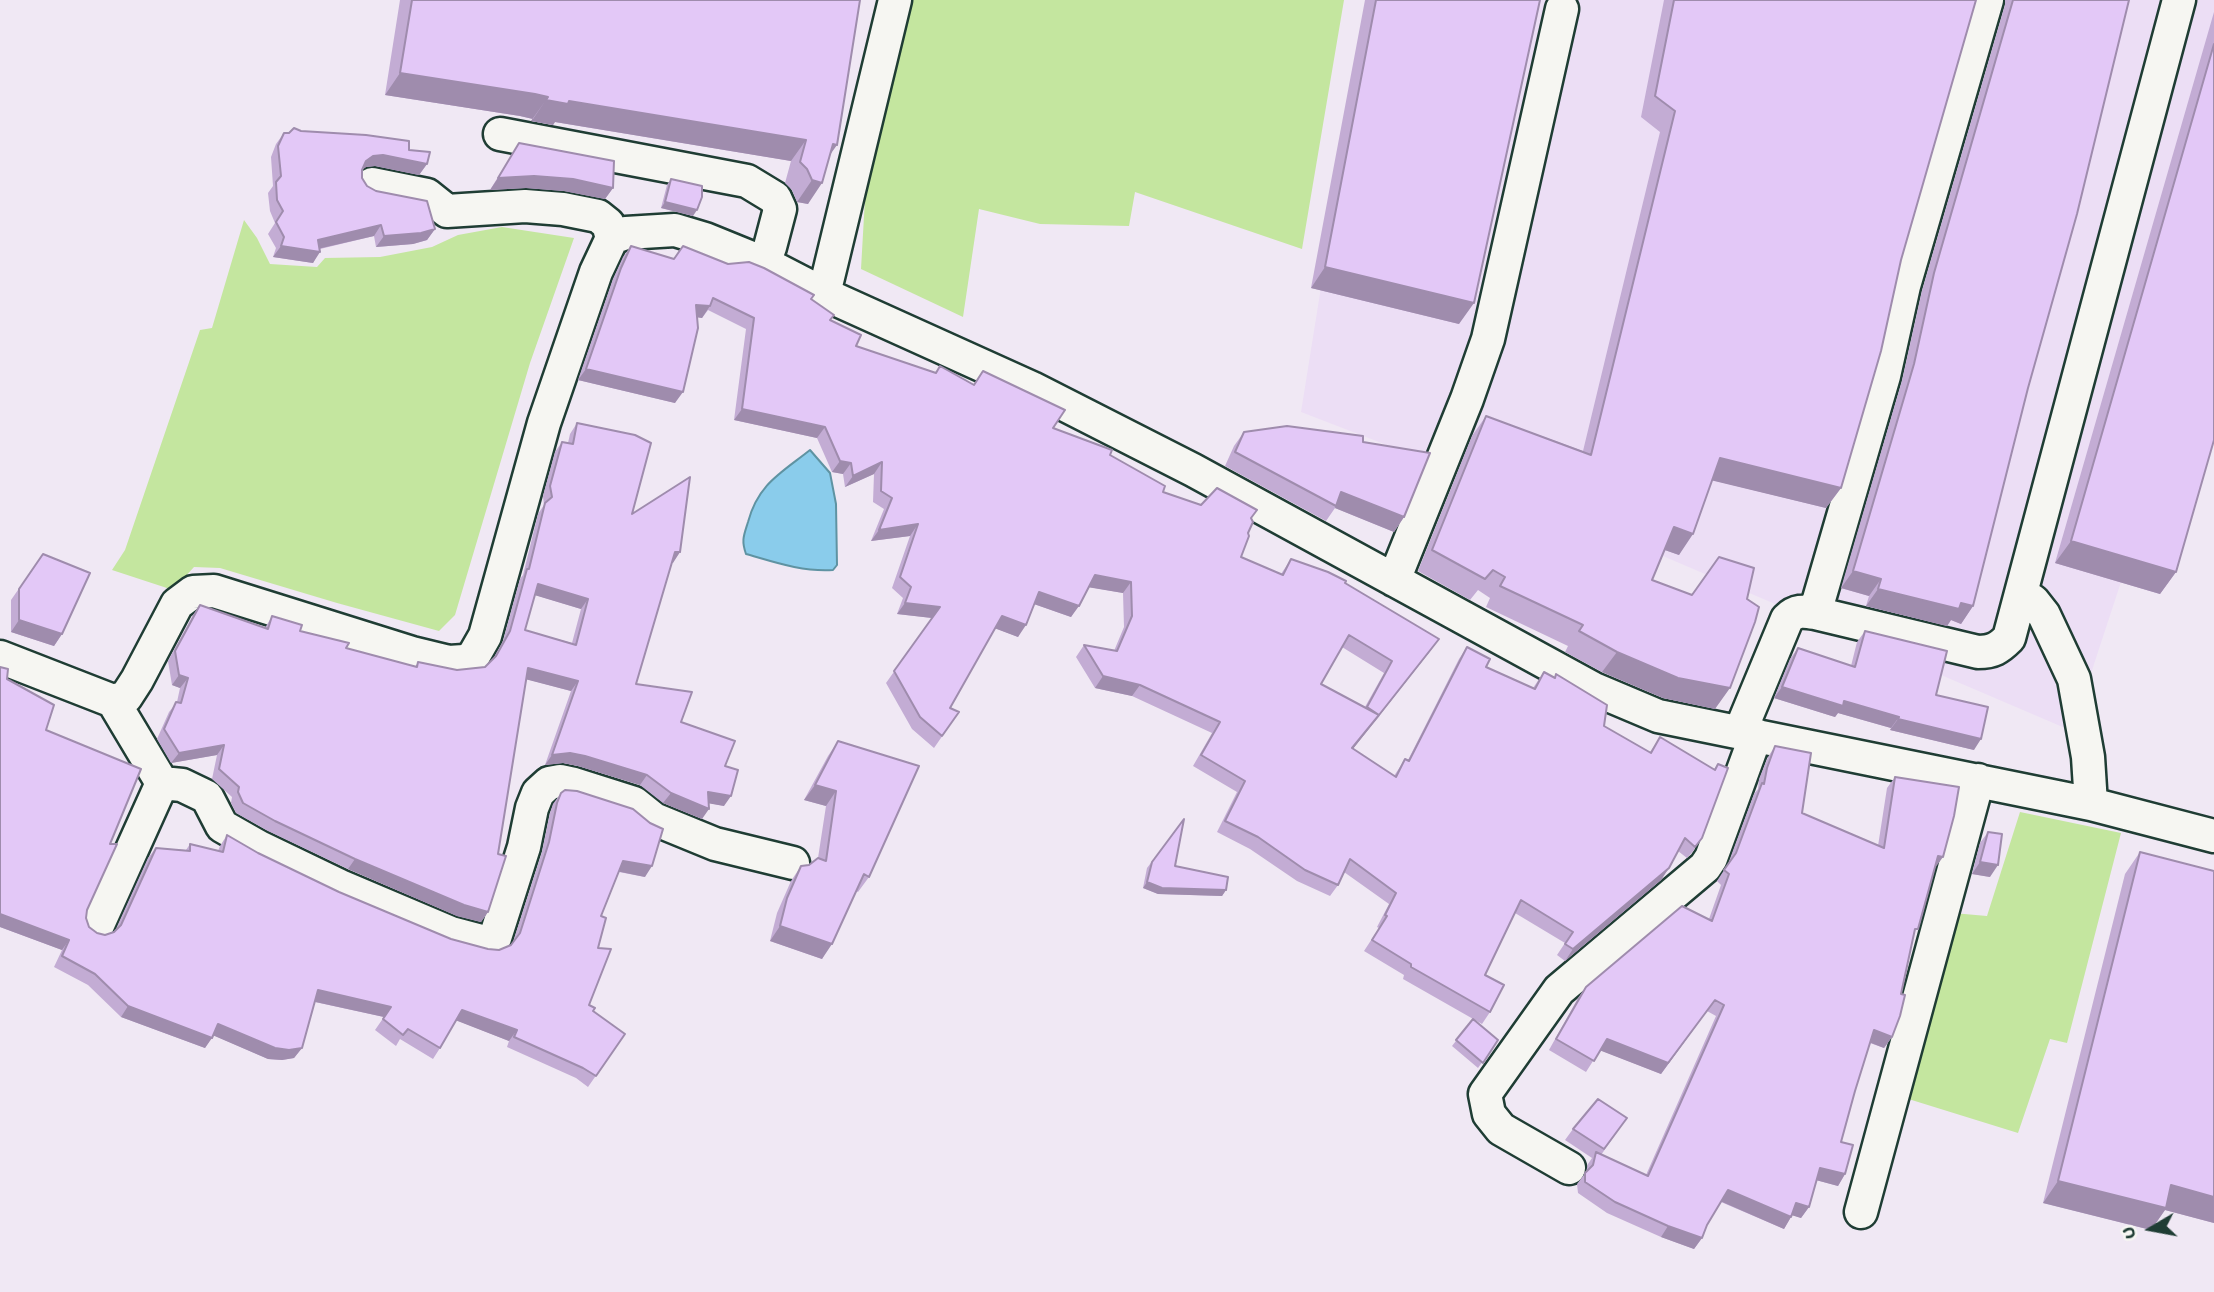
<!DOCTYPE html>
<style>
body{margin:0}
#map{position:relative;width:2214px;height:1292px;overflow:hidden;background:#f0e8f4;font-family:"Gochi Hand",sans-serif}
canvas{display:block}
.north{position:absolute;left:2116px;top:1194px;width:70px;height:70px;-webkit-text-stroke:5px #f6f6f2;paint-order:stroke;rotate:260deg;font-size:19px;font-weight:700;line-height:28px;text-align:center;color:#1f3d34}
.north::after{content:'';display:block;margin:auto;width:24px;height:32px;background:#1f3d34;clip-path:polygon(50% 0,100% 100%,50% 72%,0 100%)}
</style>
<div id="map">
<canvas width="2214" height="1292"></canvas>
<div class="north">U</div>
</div>
<script>
const ctx = document.querySelector('canvas').getContext('2d');
ctx.lineJoin = 'round';
function fill(path, color) { ctx.fillStyle = color; ctx.fill(path, 'evenodd'); }
function stroke(path, color, width, dash) { ctx.strokeStyle = color; ctx.lineWidth = width; ctx.lineCap = dash ? 'butt' : 'round'; ctx.setLineDash(dash || []); ctx.stroke(path); }
fill(new Path2D(`
 M1367,0H2214V299L2072,731L1553,509L1301,412Z`), '#ecdef5');
fill(new Path2D(`
 M909,0H1344L1302,249L1135,192L1129,226L1040,224L979,209L963,317L861,269L866,181Z
 M244,220L257,238L270,264L317,267L325,258L380,257L432,247L458,235L502,227L574,238L530,363L455,615L439,631L337,603L220,568L194,567L173,590L112,570L125,550L200,330L212,328Z
 M2020,812L2121,833L2067,1043L2050,1039L2018,1133L1902,1097L1953,913L1987,916Z`), '#c4e69f');
const water = new Path2D(`
 M810,450L830,473L836,504L837,565L833,570C802,572 774,562 746,554C741,540 744,535 748,522C758,484 781,473 810,450Z`);
fill(water, '#8acceb');
stroke(water, '#5f93a2', 2);
const minor = new Path2D(`
 M500,134L747,181L775,198L780,209L770,247L764,263
 M612,238L626,233L675,230L705,239L764,263L824,294L1032,388L1193,470L1594,689L1658,716L2091,804L2214,836
 M824,294L895,0
 M1394,580L1467,399L1488,339L1562,9
 M2022,594L2033,601L2044,615L2074,679L2088,757L2091,804
 M1815,613L1884,376L1904,286L1987,0
 M0,657L113,701L126,697L137,680L177,604L193,592L214,591L412,653L449,662L464,661L473,657L485,636L544,423L596,272L612,238L608,224L598,216L563,209L525,206L447,211L427,195L372,184
 M113,701L162,783L182,785L207,797L222,826L259,847L340,886L451,933L485,942H491L495,938L524,847L532,808L538,793L549,783L560,781L574,784L634,803L654,819L715,844L793,863
 M1740,732L1787,619C1796,610 1803,611 1815,613L1978,652C1993,652 1999,648 2009,638L2179,0
 M97,927L162,783
 M1569,1168L1501,1129L1489,1114L1485,1094L1559,990L1705,867L1711,858L1756,735
 M1861,1212L1978,780`);
stroke(minor, '#1f3d34', 37);
stroke(minor, '#f6f6f2', 32);
fill(new Path2D(`
 M400,0H860L830,155L808,204L797,202L792,190L785,183L791,161L555,122L553,125L531,121L533,119L520,116L385,95Z
 M1365,0H1540L1459,324L1311,288Z
 M1664,0H1976L1901,260L1841,488L1826,508L1712,480L1679,555L1665,550L1652,580L1715,709L1663,698L1602,672L1565,652L1568,646L1486,607L1490,598L1478,590L1470,600L1418,571L1472,436L1486,416L1583,451L1660,132L1641,117Z
 M2005,0H2129L2028,388L1973,606L1961,624L1951,620L1947,626L1866,606L1869,596L1841,588L1902,381L1922,291L2005,5Z
 M2214,12V440L2176,572L2160,594L2055,563Z
 M301,131L409,150L427,164L419,175L375,166L366,167L362,170V178L367,186L435,229L427,240L413,244L376,247L374,236L320,249L313,263L273,257L276,248L268,234L275,223L270,211L268,193L273,186L271,157L276,144L284,133Z
 M519,143L613,188L605,199L564,191L526,188L490,190Z
 M671,179L693,216L661,208L667,185Z
 M631,246L811,299L830,320L856,346L935,373L940,366L1053,428L1110,455L1163,492L1201,505L1251,518L1241,557L1281,574L1291,559L1345,583L1431,650L1353,749L1394,776L1405,759L1408,760L1459,659L1467,647L1486,667L1533,688L1544,672L1604,726L1650,752L1660,737L1714,769L1718,764L1694,850L1687,858L1678,851L1661,880L1565,961L1557,955L1565,943L1515,913L1485,975L1490,1012L1482,1024L1403,979L1404,975L1364,951L1379,928L1377,927L1389,904L1344,872L1338,885L1330,896L1297,881L1250,849L1217,832L1237,792L1193,766L1212,733L1132,696L1095,688L1076,657L1084,645L1114,651L1124,627L1123,593L1089,587L1071,617L1034,604L1018,637L995,628L950,708L959,712L934,748L912,729L886,683L932,618L897,614L903,598L892,588L910,536L871,541L884,509L873,502L874,474L845,487L843,474L832,472L817,438L734,420L746,329L708,310L702,318L697,317L675,403L578,380L613,279L623,257ZM1342,647L1384,673L1365,707L1321,684Z
 M577,423L632,514L680,552L672,563L636,684L681,722L725,766L724,806L709,803L702,819L663,803L640,785L578,766L563,763L545,765L571,691L526,679L488,912L481,922L457,916L348,869L268,831L236,813L231,803L232,797L212,779L217,755L171,763L157,739L169,712L177,702L180,688L172,685L168,661L193,615L200,605L265,628L272,616L300,631L346,648L415,667L418,662L457,670L485,667L493,659L503,641L520,579L523,575L538,514L544,505L543,496L555,452L562,442L568,443L570,434ZM535,595L581,609L572,643L525,630Z
 M1244,432L1363,442L1404,517L1394,532L1335,508L1326,521L1225,466L1234,446Z
 M43,554L62,634L54,646L11,632V600Z
 M1865,631L1936,695L1974,750L1890,730L1891,728L1838,713L1835,717L1774,698L1790,659L1798,648L1851,666L1857,642Z
 M0,667L7,679L46,730L110,844L87,910L86,918L89,927L97,933L105,935L115,931L148,858L156,848L186,850L190,844L218,851L220,846L227,835L258,853L339,892L451,939L488,949L499,950L511,945L513,942L542,852L550,813L553,804L561,793L645,877L619,872L601,916L598,948L589,1005L593,1011L625,1034L588,1087L576,1078L507,1047L509,1041L456,1020L440,1048L433,1059L400,1039L396,1046L375,1030L384,1017L315,1002L302,1048L294,1058L282,1060L268,1059L213,1035L205,1048L121,1017L88,985L54,967L62,950L0,927Z
 M838,741L869,877L858,892L856,891L822,959L770,941L777,913L791,881L801,866L809,865L818,858L826,806L804,800L828,756Z
 M1775,746L1802,813L1878,846L1887,788L1895,777L1935,868L1913,937L1892,1037L1884,1048L1870,1043L1855,1091L1841,1142L1845,1174L1838,1186L1816,1180L1809,1207L1801,1218L1792,1215L1784,1229L1721,1202L1707,1225L1702,1238L1694,1249L1661,1237L1607,1213L1578,1193L1577,1184L1586,1172L1588,1164L1592,1158L1565,1140L1573,1129L1627,1118L1601,1155L1646,1175L1716,1016L1707,1011L1661,1074L1600,1050L1586,1072L1549,1050L1578,998L1586,987L1709,919L1721,885L1717,881L1728,864L1754,794L1758,789L1759,779L1768,757Z
 M1184,819L1175,866L1226,890L1222,896L1158,894L1143,888L1147,868Z
 M1988,832L1990,877L1972,874L1980,843Z
 M2140,852L2214,871V1223L2165,1210L2151,1230L2043,1203L2125,874Z
 M1473,1019L1498,1040L1478,1068L1452,1046Z`), '#c3acd4');
fill(new Path2D(`
 M400,73L535,94L548,97L533,119L520,116L385,95Z
 M546,100L569,101L806,140L791,161L555,122L553,125L531,121Z
 M833,144L837,145L822,166Z
 M383,155L427,164L419,175L375,166L366,167L358,172L366,161L373,156Z
 M534,176L573,179L613,188L605,199L564,191L526,188L490,190L498,178Z
 M812,180L822,183L808,204L797,202Z
 M665,202L697,210L693,216L661,208Z
 M381,225L374,236L313,250L320,252L313,263L273,257L281,246L318,240Z
 M435,229L427,240L413,244L376,247L384,236Z
 M1325,267L1474,303L1459,324L1311,288Z
 M696,305L710,306L702,318L688,316Z
 M586,369L683,392L675,403L578,380Z
 M742,409L825,427L817,438L734,420Z
 M1720,458L1841,488L1826,508L1706,479Z
 M840,461L851,463L843,474L832,472Z
 M882,462L874,474L845,487L853,476Z
 M1341,492L1404,517L1394,532L1335,508Z
 M918,524L910,536L871,541L879,530Z
 M1674,527L1693,534L1679,555L1659,548Z
 M2071,541L2176,572L2160,594L2055,563Z
 M675,552H680L673,563L668,562Z
 M1853,571L1881,579L1869,596L1841,588Z
 M1095,575L1131,582L1123,593L1087,587Z
 M538,584L588,599L581,609L531,594Z
 M1878,589L1961,603L1973,606L1961,624L1951,620L1947,626L1866,606Z
 M1039,592L1079,606L1071,617L1031,603Z
 M905,603L940,607L932,618L897,614Z
 M1002,616L1026,625L1018,637L994,628Z
 M19,620L62,634L54,646L11,632Z
 M1439,639L1431,650L1344,760L1352,748Z
 M1617,652L1730,688L1715,709L1663,698L1602,672Z
 M528,668L578,681L571,691L521,678Z
 M179,675L188,678L180,688L172,685Z
 M1103,676L1140,685L1132,696L1095,688Z
 M1782,687L1844,701L1899,717L1891,728L1838,713L1835,717L1774,698Z
 M1898,719L1981,739L1974,750L1890,730Z
 M224,745L217,755L171,763L179,753Z
 M570,753L585,756L647,775L640,785L578,766L563,763L545,765L552,755Z
 M815,785L836,791L826,806L804,800Z
 M708,792L731,796L724,806L701,802Z
 M671,793L709,809L702,819L663,803Z
 M1938,856L1943,857L1935,868Z
 M355,859L488,912L481,922L457,916L348,869Z
 M623,861L652,866L645,877L616,871Z
 M1980,862L1998,865L1990,877L1972,874Z
 M1669,868L1661,880L1565,961L1573,949Z
 M1147,882L1226,890L1222,896L1158,894L1143,888Z
 M0,914L69,940L62,950L0,927Z
 M780,926L832,944L822,959L770,941Z
 M318,990L391,1007L384,1017L311,1001Z
 M1715,1000L1661,1074L1599,1050L1607,1039Z
 M128,1006L212,1038L205,1048L121,1017Z
 M462,1010L517,1030L509,1041L455,1020Z
 M218,1024L302,1048L294,1058L282,1060L268,1059L210,1034Z
 M1874,1030L1892,1037L1884,1048L1866,1041Z
 M1820,1168L1845,1174L1838,1186L1812,1179Z
 M2058,1181L2171,1185L2214,1197V1223L2165,1210L2151,1230L2043,1203Z
 M1728,1190L1791,1217L1784,1229L1720,1201Z
 M1796,1203L1809,1207L1801,1218L1788,1214Z
 M1668,1226L1702,1238L1694,1249L1661,1237Z`), '#9f8cad');
const building = new Path2D(`
 M412,0H860L837,145L833,144L822,183L812,180L807,169L800,162L806,140L569,101L568,104L546,100L548,97L535,94L400,73Z
 M1376,0H1540L1474,303L1325,267Z
 M1674,0H1976L1901,260L1881,351L1841,488L1720,458L1693,534L1674,527L1652,580L1692,595L1719,557L1754,568L1747,599L1759,607L1755,622L1730,688L1678,678L1617,652L1579,631L1583,625L1500,586L1505,577L1493,570L1485,579L1432,550L1486,416L1591,455L1675,111L1655,96Z
 M2013,0H2129L2077,214L2028,388L1973,606L1961,603L1959,609L1878,589L1881,579L1853,571L1914,364L1934,273Z
 M2214,44V440L2176,572L2071,541Z
 M294,128L301,131L366,135L409,141V150L430,152L427,164L383,155L373,156L366,161L362,170V178L367,186L376,191L427,201L435,229L421,233L384,236L381,225L318,240L320,252L281,246L284,237L276,222L283,211L277,200L276,182L281,176L278,146L284,133H289Z
 M519,143L614,161L613,188L573,179L534,176L498,178Z
 M671,179L702,186V197L697,210L665,202Z
 M631,246L674,259L683,246L728,264L749,262L764,268L814,295L811,299L834,315L830,320L861,335L856,346L936,373L940,366L974,385L983,371L1065,410L1053,428L1112,450L1110,455L1165,486L1163,492L1201,505L1217,488L1257,510L1251,518L1253,522L1248,533L1249,536L1241,557L1283,575L1291,559L1328,572L1346,581L1345,583L1439,639L1379,715L1367,707L1392,661L1349,635L1321,684L1379,715L1352,748L1396,777L1405,759L1409,761L1467,647L1490,659L1486,667L1535,689L1544,672L1555,678L1556,674L1607,705L1604,726L1651,753L1660,737L1715,770L1718,764L1728,768L1702,838L1695,847L1685,838L1669,868L1573,949L1565,944L1573,932L1521,900L1485,975L1504,985L1490,1012L1411,967V964L1372,940L1387,916L1385,915L1396,893L1350,859L1338,885L1305,870L1258,837L1225,821L1245,781L1201,755L1220,722L1140,685L1103,676L1084,645L1117,651L1132,616L1131,582L1095,575L1079,606L1039,592L1026,625L1002,616L950,708L959,712L942,736L920,717L894,671L940,607L905,603L911,587L900,577L918,524L879,530L892,498L881,491L882,462L853,476L851,463L840,461L825,427L742,409L754,318L713,298L710,306L696,305L698,328L683,392L586,369L621,268Z
 M577,423L635,435L651,443L632,514L690,477L680,552H675L636,684L692,692L681,722L735,741L725,766L738,770L731,796L708,792L709,809L671,793L647,775L585,756L570,753L552,755L578,681L528,668L498,854L506,856L488,912L464,905L355,859L275,821L243,803L238,792L239,787L219,769L224,745L179,753L164,729L176,702L181,703L188,678L179,675L175,651L200,605L268,629L272,616L302,625L300,631L349,643L346,648L417,667L418,662L457,670L485,667L496,656L510,631L527,569H529L545,503L552,497L550,486L562,442L573,444ZM538,584L588,599L576,645L525,630Z
 M1287,426L1363,436V442L1430,453L1404,517L1341,492L1336,506L1235,452L1244,432Z
 M43,554L90,573L62,634L19,620V589Z
 M1865,631L1947,651L1936,695L1988,707L1981,739L1898,719L1899,717L1844,701L1843,706L1782,687L1798,648L1855,667Z
 M0,667L8,669L7,679L54,705L46,730L141,769L110,844H117L87,910L86,918L89,927L97,933L105,935L114,932L121,925L156,848L190,851V844L223,852L227,835L258,853L339,892L451,939L488,949L499,950L511,945L520,933L549,842L557,803L561,793L565,790L577,791L633,809L650,823L663,829L652,866L623,861L601,916L606,918L598,948L611,949L589,1005L595,1008L593,1011L625,1034L596,1076L583,1068L514,1037L517,1030L462,1010L440,1048L408,1029L403,1035L383,1019L391,1007L318,990L302,1048L289,1050L275,1048L218,1024L212,1038L128,1006L95,974L62,956L69,940L0,914Z
 M838,741L919,766L869,877L864,874L832,944L780,926L787,898L801,866L809,865L818,858L826,861L836,791L815,785Z
 M1775,746L1811,753L1802,813L1884,848L1895,777L1959,787L1954,816L1943,857L1938,856L1918,929H1915L1901,994L1905,995L1900,1016L1892,1037L1874,1030L1855,1091L1841,1142L1853,1145L1845,1174L1820,1168L1809,1207L1796,1203L1791,1217L1728,1190L1707,1225L1702,1238L1668,1226L1615,1202L1585,1182V1173L1593,1165L1596,1152L1648,1176L1724,1005L1715,1000L1668,1063L1607,1039L1594,1061L1556,1039L1586,987L1682,906L1712,921L1729,874L1724,870L1736,853L1762,783L1764,784L1767,768Z
 M1184,819L1175,866L1228,877L1226,890L1162,888L1147,882L1152,862Z
 M1988,832L2002,834L1998,865L1980,862Z
 M2140,852L2214,871V1197L2171,1185L2166,1208L2058,1181Z
 M1473,1019L1498,1040L1483,1063L1456,1040Z
 M1598,1099L1627,1118L1604,1149L1573,1129Z`);
fill(building, '#e3c8f7');
stroke(building, '#9f8cad', 2);
</script>
